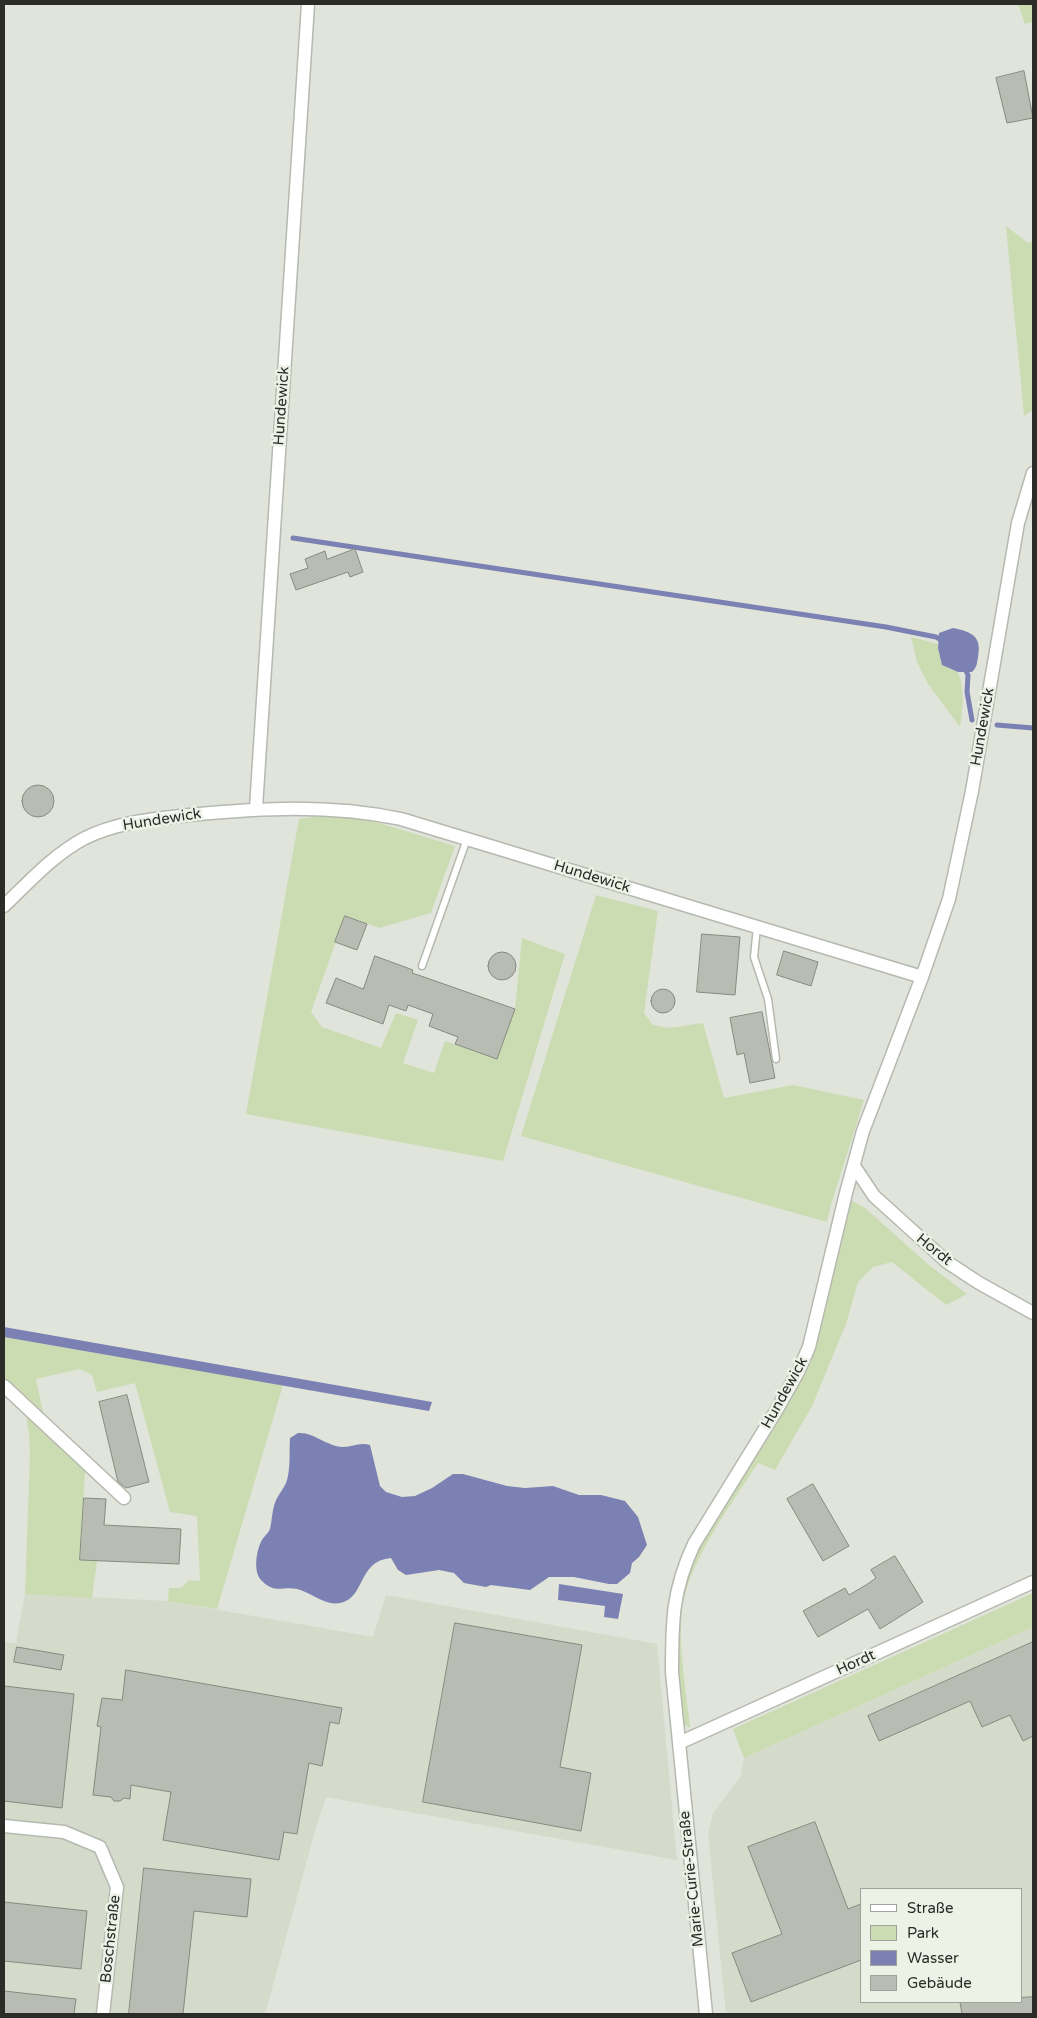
<!DOCTYPE html>
<meta charset="utf-8">
<style>
body{margin:0}
#map{position:relative;width:1037px;height:2018px;overflow:hidden;background:#e0e4da;font-family:"Varela Round",sans-serif}
canvas{display:block}
.frame{position:absolute;inset:0;border:5px solid #2b2c28;pointer-events:none}
.legend{position:absolute;left:860px;top:1888px;width:162px;height:115px;box-sizing:border-box;background:#edf2e7;border:1px solid #9fa39b;margin:0;padding:6px 9px;list-style:none;font-size:15px;color:#2b2c28}
.legend li{display:flex;align-items:center;gap:10px;height:25px}
.legend b{width:25px;border:1px solid #9fa39b}
</style>
<div id="map">
<canvas width="1037" height="2018"></canvas>
<div class="frame"></div>
<ul class="legend">
<li><b style="height:6px;background:#fff"></b>Straße</li>
<li><b style="height:14px;background:#ccdcb2"></b>Park</li>
<li><b style="height:14px;background:#7b81b3"></b>Wasser</li>
<li><b style="height:14px;background:#b8bcb2"></b>Gebäude</li>
</ul>
</div>
<script>
const ctx = document.querySelector('canvas').getContext('2d');
ctx.lineJoin = 'round';
function fill(path, color) { ctx.fillStyle = color; ctx.fill(path, 'evenodd'); }
function stroke(path, color, width, dash) { ctx.strokeStyle = color; ctx.lineWidth = width; ctx.lineCap = dash ? 'butt' : 'round'; ctx.setLineDash(dash || []); ctx.stroke(path); }
function drawText(font, color, halo, rows, align = 'center') {
  ctx.font = font + ' "Varela Round",sans-serif'; ctx.lineWidth = 5; ctx.setLineDash([]); ctx.textBaseline = 'middle'; ctx.strokeStyle = halo; ctx.fillStyle = color; for (const [text, x, y, turn = 0] of rows) {
    ctx.save(); ctx.translate(x, y); ctx.rotate((+turn || 0) * Math.PI / 180); ctx.textAlign = isNaN(turn) ? turn : align; if (halo) ctx.strokeText(text, 0, 0); ctx.fillText(text, 0, 0); ctx.restore();
  }
}
fill(new Path2D(`
 M25,1594L168,1601L373,1637L386,1595L657,1644L677,1860L326,1797L316,1827L265,2014H4V1642L16,1643Z
 M1033,1627V2014H726L708,1833L713,1813L741,1776L744,1758ZM861,1889H1021V2002H861Z`), '#d4dbca');
fill(new Path2D(`
 M1018,4H1033V22L1025,24Z
 M1006,226L1028,243L1033,241V410L1024,416Z
 M911,637L938,644V648L950,669L958,672C965,689 963,709 960,727L928,684L917,662Z
 M313,817H349L379,823L455,846L431,913L379,928L345,916L311,1012L322,1027L381,1048L396,1013L418,1020L403,1063L434,1073L445,1041L497,1059L515,1009L522,938L565,954L503,1161L246,1114L299,819Z
 M596,895L658,911L644,1013L653,1025L669,1028L703,1023L724,1098L793,1085L864,1100L830,1208L827,1222L521,1136Z
 M849,1199L865,1208L929,1265L967,1294L946,1305L892,1262L873,1267L858,1282L846,1324L812,1406L775,1470L758,1463C731,1505 689,1560 682,1609C678,1648 686,1689 690,1728L684,1724L680,1708L675,1610L695,1549L798,1382Z
 M4,1337L283,1385L217,1609L168,1601L169,1588H181L189,1580L200,1581L197,1516L170,1512L135,1383L97,1392L92,1375L80,1369L36,1379L44,1417L4,1382Z
 M25,1411L85,1471L80,1560L97,1561L92,1598L25,1594L30,1452L29,1433Z
 M1033,1593V1627L744,1758L733,1729Z`), '#ccdcb2');
fill(new Path2D(`
 M953,628C972,632 982,636 978,657C977,663 977,667 972,672H958L942,665L938,648L939,633Z
 M4,1327L432,1402L429,1411L4,1337Z
 M298,1433C314,1432 326,1446 343,1447C354,1447 358,1442 370,1445L380,1486L386,1492L402,1497L415,1496L432,1488L453,1474H463L507,1486L525,1488L553,1486L579,1495H601L625,1501L638,1517L647,1545L639,1557L632,1563L630,1573L617,1584H609L574,1577H549L530,1590L491,1585L486,1587L464,1583L454,1573L439,1570L406,1575L398,1570L391,1558C357,1561 366,1598 340,1603C324,1606 311,1592 297,1589C282,1586 275,1594 262,1581C253,1573 256,1552 261,1542C263,1537 268,1534 270,1529C272,1521 272,1511 275,1503C277,1496 283,1490 286,1483C291,1470 289,1452 290,1438Z
 M559,1584L623,1594L618,1619L604,1617L605,1606L558,1600Z`), '#7b81b3');
stroke(new Path2D(`
 M293,538L886,627L936,637L945,642
 M964,667L968,675L967,692L972,720
 M997,725L1033,728`), '#7b81b3', 5);
const building = new Path2D(`
 M1024,71L1033,118L1007,123L996,78Z
 M355,549L363,572L350,577L348,572L296,590L290,574L308,568L305,559L325,551L327,559Z
 M22 801a16 16 0 1 1 32 0a16 16 0 1 1-32 0Z
 M345,916L367,924L357,950L335,942Z
 M702,934L740,937L735,995L697,992Z
 M784,951L818,962L811,986L777,975Z
 M488 966a14 14 0 1 1 28 0a14 14 0 1 1-28 0Z
 M375,956L413,970L412,973L421,976L515,1009L497,1059L455,1044L458,1037L429,1026L433,1014L408,1005L406,1011L389,1005L383,1024L326,1003L336,978L363,989Z
 M651 1001a12 12 0 1 1 24 0a12 12 0 1 1-24 0Z
 M762,1012L775,1078L750,1083L744,1053L737,1055L730,1018Z
 M127,1395L149,1482L126,1488L118,1482L99,1402Z
 M813,1484L849,1546L823,1561L787,1499Z
 M84,1498L106,1499L104,1525L181,1529L179,1564L80,1560Z
 M895,1556L923,1602L880,1629L868,1609L818,1637L803,1611L845,1588L849,1595L866,1585L876,1578L871,1570Z
 M455,1623L582,1645L560,1767L591,1773L581,1831L423,1802Z
 M1033,1642V1736L1023,1741L1010,1715L982,1727L970,1701L879,1741L868,1716Z
 M17,1647L64,1655L61,1670L14,1662Z
 M126,1670L342,1708L339,1724L330,1722L322,1766L309,1763L297,1834L284,1832L279,1860L163,1840L171,1792L131,1785L130,1799L124,1798L120,1801H114L111,1797L93,1795L101,1727L97,1726L102,1698L122,1700Z
 M4,1686L74,1694L62,1808L4,1801Z
 M815,1822L848,1909L861,1904V1960L751,2002L732,1953L782,1934L748,1847Z
 M144,1868L251,1879L247,1917L194,1911L183,2014H129Z
 M4,1902L87,1911L81,1969L4,1961Z
 M4,1991L76,1999L74,2014H4Z
 M1033,1997V2014H962L960,2002H1021V1998Z`);
fill(building, '#b8bcb2');
stroke(building, '#868a80', 1);
const service = new Path2D(`
 M757,927L754,957L768,999L776,1059
 M422,966L467,839`);
const minor = new Path2D(`
 M256,808L308,4
 M4,906C30,881 53,855 85,838C117,822 154,819 189,815C262,808 329,804 401,819L922,977
 M854,1166L874,1196L947,1262L979,1283L1033,1313
 M4,1386L124,1498
 M679,1743L1033,1582
 M4,1826L64,1832L100,1847L117,1887L103,2014
 M706,2014L672,1672C672,1622 672,1591 694,1544L776,1411L798,1372L809,1347L846,1193L863,1131L922,977L949,899L972,791L1018,523L1033,473`);
stroke(service, '#b5b9af', 9);
stroke(minor, '#b5b9af', 15);
stroke(service, '#fff', 6);
stroke(minor, '#fff', 12);
drawText('15px', '#2b2c28', '#edf2e7', [
 ["Hundewick",282,406,-86],
 ["Hundewick",983,727,-80],
 ["Hundewick",162,820,-9],
 ["Hundewick",592,877,17],
 ["Hordt",934,1250,39],
 ["Hundewick",785,1393,-61],
 ["Hordt",856,1663,-24],
 ["Marie-Curie-Straße",692,1879,-96],
 ["Boschstraße",111,1939,-84]
]);
</script>
